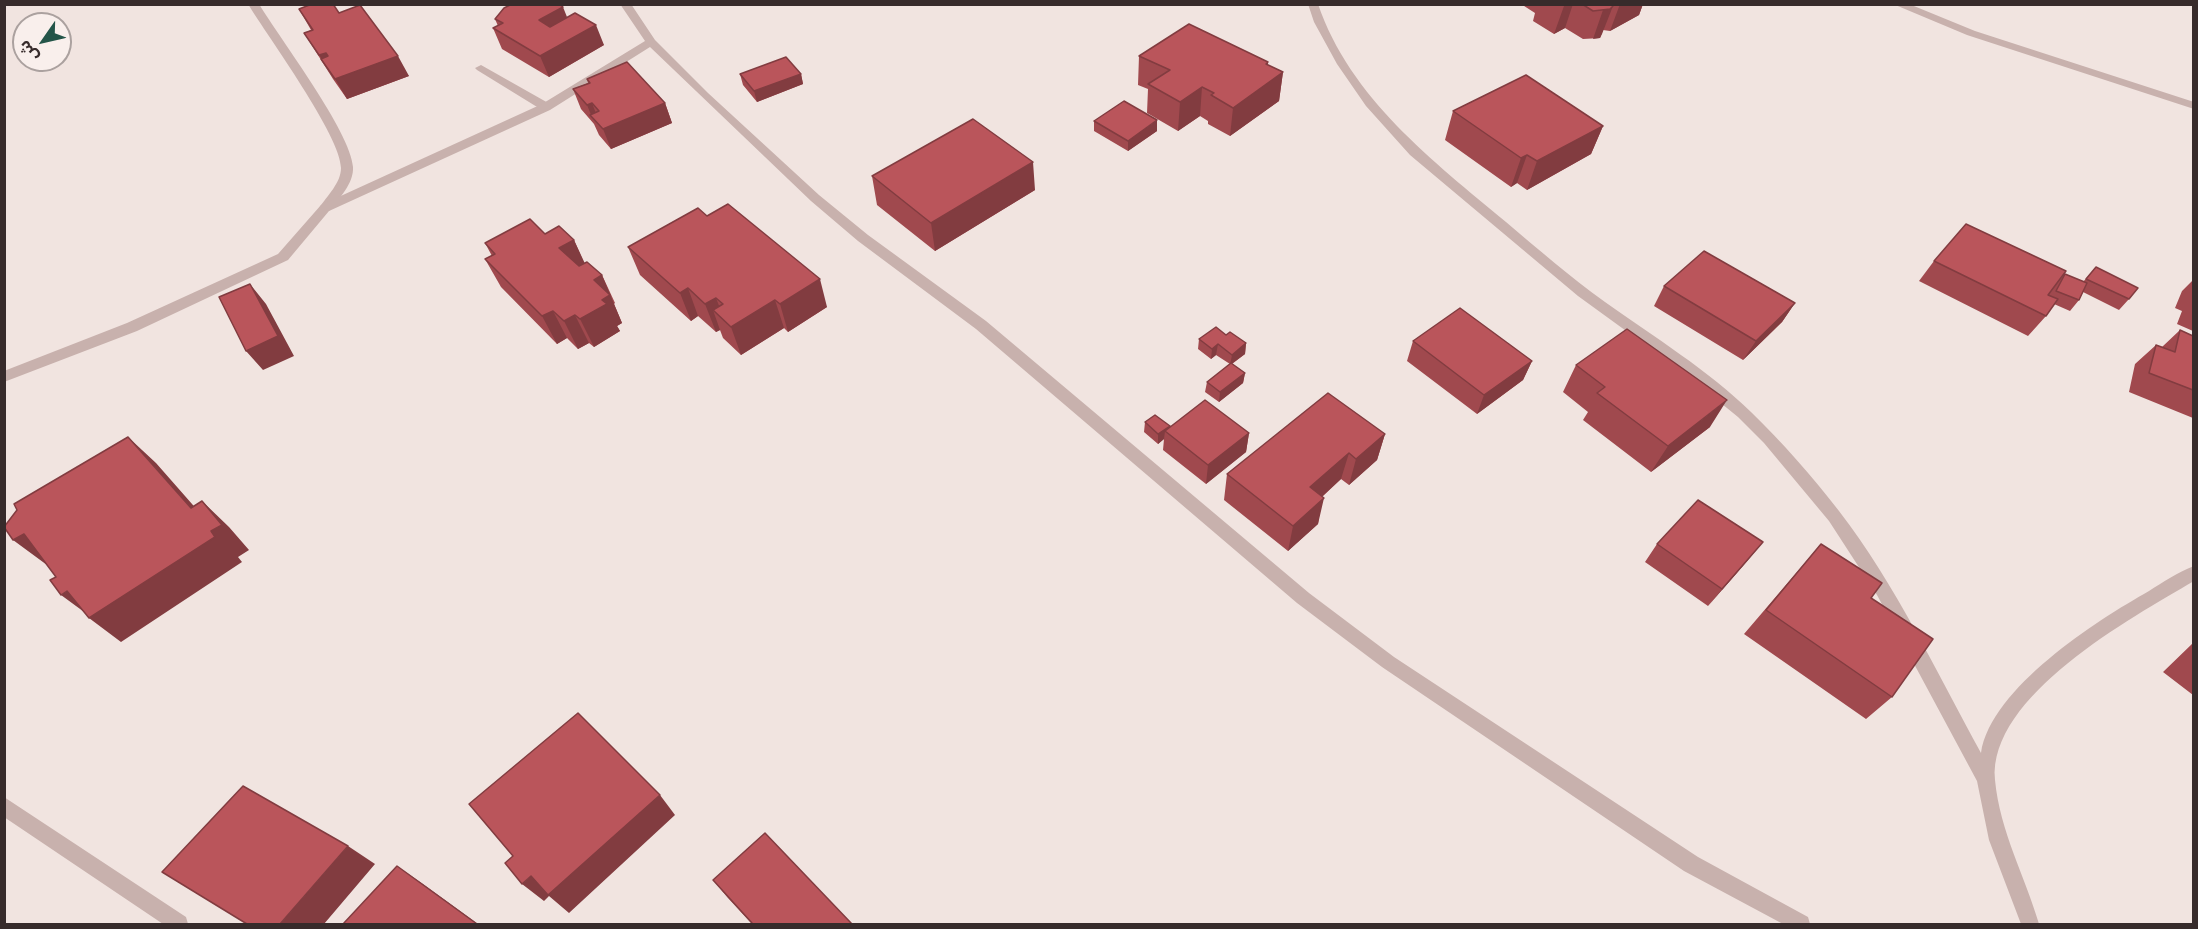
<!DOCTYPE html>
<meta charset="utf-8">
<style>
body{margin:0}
#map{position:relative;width:2198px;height:929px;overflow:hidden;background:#f1e4e0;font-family:"Varela Round","Noto Sans Arabic",sans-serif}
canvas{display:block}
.frame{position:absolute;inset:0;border:6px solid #372b2b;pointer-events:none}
.north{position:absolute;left:12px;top:12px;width:60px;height:60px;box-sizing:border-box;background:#f9efec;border:2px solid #aba19f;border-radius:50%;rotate:236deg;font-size:16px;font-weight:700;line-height:24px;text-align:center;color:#372b2b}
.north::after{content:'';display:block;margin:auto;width:21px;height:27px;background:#245549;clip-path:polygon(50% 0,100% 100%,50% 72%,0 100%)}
</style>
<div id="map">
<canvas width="2198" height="929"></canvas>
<div class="frame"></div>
<div class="north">ش</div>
</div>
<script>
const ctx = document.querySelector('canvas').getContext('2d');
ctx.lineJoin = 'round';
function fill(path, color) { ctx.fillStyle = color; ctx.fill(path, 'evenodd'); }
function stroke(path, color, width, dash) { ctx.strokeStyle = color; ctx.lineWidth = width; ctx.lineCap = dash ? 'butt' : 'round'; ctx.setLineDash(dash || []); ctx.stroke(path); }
fill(new Path2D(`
 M248,4H259C280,39 351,132 353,167C354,183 339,199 329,211H321L319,208C327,196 341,183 341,168C341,136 268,37 248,4Z
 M481,65L550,104L552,107L546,111L542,110L477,70L475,68Z`), '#c8b1ad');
fill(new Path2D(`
 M620,4H631L655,40L708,93L819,195L868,235L986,321L1309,593L1394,657L1698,857L1808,917L1810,924H1783L1684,871L1382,667L1297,603L976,329L858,241L811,201L650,47L550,110L329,211L288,260L137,331L4,382V371L127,323L278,254L321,205L542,104L645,41Z
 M1308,4H1318C1350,98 1433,161 1506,222C1538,249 1570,277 1605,302C1654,337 1708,370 1751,412C1782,442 1812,476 1839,511C1896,585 1936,671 1981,753C1991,688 2096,621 2149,591C2163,582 2178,572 2194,566V581C2131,618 1988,696 1995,780C2000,832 2025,876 2039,924H2021L1989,840L1977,781L1877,595L1829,521L1764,443L1738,417L1684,373L1578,296L1410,155L1366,106L1337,64L1314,22Z
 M1893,4H1909L1975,31L2194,102V109L1967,35Z
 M4,797L186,917L188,924H163L4,817Z`), '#c8b1ad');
fill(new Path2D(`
 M1521,4H1643L1639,15L1610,31L1603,30L1600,38L1583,39L1565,28L1554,34L1533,21L1535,13Z
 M299,9L339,13L409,76L347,99L333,79L304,33L311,30Z
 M567,17L604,45L549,77L502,49L493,28L498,26L495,19Z
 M1139,56L1268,62V65L1283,72L1279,101L1230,136L1208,124V121L1200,116L1178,131L1147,113L1148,89L1138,85Z
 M740,74H801L803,84L757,102L743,85Z
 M587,79L665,103L672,123L611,149L599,135L594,124L581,109L573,89L588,83Z
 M1453,111L1603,126L1591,154L1527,190L1517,183L1511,187L1445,140Z
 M1094,121L1157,131L1128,151L1094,131Z
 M872,176L1035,190L935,251L877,205Z
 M707,216L827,307L788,332L784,328L741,355L723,338L720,330L716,332L698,316L691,321L640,275L628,247Z
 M545,234L574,240L584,263L602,275L615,303L614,304L622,323L617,326L620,331L594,347L589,343L578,349L567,338L557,344L501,287L485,259L492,256L485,243Z
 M1934,261L2058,281L2065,274L2083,282L2096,267L2129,299L2119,310L2083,292L2079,300L2070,311L2054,304L2046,316L2028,336L1919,281Z
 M2193,280V331L2177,324L2182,311L2175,308L2182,291Z
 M1664,286L1795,303L1782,322L1743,360L1654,306Z
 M2180,330L2193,336V418L2129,392L2135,364L2156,345L2162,347Z
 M1199,339L1246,343L1245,354L1232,364L1245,373L1243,383L1219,402L1205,392L1207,382L1230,364L1216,355L1211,359L1198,349Z
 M1413,341L1532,361L1523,380L1477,414L1407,361Z
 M1576,365L1710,427L1651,472L1583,420L1588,412L1563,392Z
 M1145,422L1169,427L1249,433L1246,452L1206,484L1163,450L1164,439L1158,444L1144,432Z
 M1385,434L1377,460L1349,485L1341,479L1322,497L1318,524L1288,551L1224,500L1227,474Z
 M1657,544L1748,560L1708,606L1645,562Z
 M1821,544L1871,598L1892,697L1866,719L1744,634Z
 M2193,643V695L2163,672Z
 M713,880L852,924H752L728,898Z`), '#a0494e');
fill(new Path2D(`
 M1566,4H1573L1565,28L1554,34L1564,6Z
 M1620,4H1643L1639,15L1610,31Z
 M1613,6L1602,34L1600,38L1593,39L1603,10Z
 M563,7L571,27L547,40L539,20Z
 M596,25L604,45L549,77L540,56Z
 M326,53L338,73L324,63L319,55Z
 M398,56L409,76L347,99L335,79Z
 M1268,62L1265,85L1283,72L1279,101L1230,136L1233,108L1266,64Z
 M801,74L803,84L757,102L754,91Z
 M1202,87L1200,116L1178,131L1180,102Z
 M592,103L600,124L592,117L587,105Z
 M665,103L672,123L611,149L603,129Z
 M1157,120V131L1128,151V141Z
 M1603,126L1591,154L1527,190L1537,161Z
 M1527,155L1517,183L1511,187L1521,158Z
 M1033,162L1035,190L935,251L931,223Z
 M574,240L587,268L573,276L559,248Z
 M602,275L622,323L617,326L620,331L594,347L580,319L594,280Z
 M820,279L827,307L788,332L780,304Z
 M250,284L266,304L294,356L263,370L246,351Z
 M688,288L698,316L691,321L680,293Z
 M716,298L725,321L713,310L720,330L716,332L705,304Z
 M775,300L784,328L741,355L731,327Z
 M1795,303L1782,322L1743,360L1756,341Z
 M553,311L567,338L557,344L542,316Z
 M575,315L589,343L578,349L564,321Z
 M1246,343L1245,354L1230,365L1232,355Z
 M1218,344L1216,355L1211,359L1212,349Z
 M1532,361L1523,380L1477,414L1484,395Z
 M1245,373L1243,383L1219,402L1220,392Z
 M1727,400L1710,427L1651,472L1668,446Z
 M1170,426L1169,434L1165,431L1164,439L1158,444V434Z
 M1249,433L1246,452L1206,484L1208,465Z
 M1385,434L1377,460L1349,485L1356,459Z
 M128,437L156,463L214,529L202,501L229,527L249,550L238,557L242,562L121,642L89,618L91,617L61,595L191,508Z
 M1349,453L1341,479L1304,513L1310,487Z
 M1324,498L1318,524L1288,551L1293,526Z
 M24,534L56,559L47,565L13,540Z
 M1763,542L1748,560L1708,606L1722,589Z
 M660,795L675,815L569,913L549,896L544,901L522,884L531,876Z
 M348,846L375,864L324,924H280Z
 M397,866L423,884L478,924H477Z`), '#823c40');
const building = new Path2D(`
 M312,4H333L339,13L360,5L398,56L335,79L321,59L328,56L326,53L319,55L304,33L313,30L299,9Z
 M512,4H559L563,7L539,20L550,27L575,13L596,25L540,56L493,28L503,23L495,19L504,8Z
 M1582,4H1612L1613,6L1610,9L1593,11Z
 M1189,24L1268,62L1266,64L1283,72L1233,108L1211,95L1214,93L1202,87L1180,102L1148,84L1170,70L1139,56Z
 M786,57L801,74L754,91L740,74Z
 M627,62L665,103L603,129L590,115L599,111L592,103L587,105L573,89L590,83L587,79Z
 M1526,75L1603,126L1537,161L1527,155L1521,158L1453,111Z
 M1124,101L1157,120L1128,141L1094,121Z
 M973,119L1033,162L931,223L872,176Z
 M728,204L820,279L780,304L775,300L731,327L713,310L723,304L716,298L705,304L688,288L680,293L628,247L698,208L707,216Z
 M530,219L545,234L559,226L574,240L559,248L579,266L587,262L602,275L594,280L610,295L602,300L607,304L580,319L575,315L564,321L553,311L542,316L485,259L495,254L485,243Z
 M1966,224L2066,271L2048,295L2058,299L2046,316L1934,261Z
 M1704,251L1795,303L1756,341L1664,286Z
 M2096,267L2138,288L2129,299L2086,279Z
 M2065,274L2087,283L2079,300L2056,291Z
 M250,284L278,336L246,351L219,297Z
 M1460,308L1532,361L1484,395L1413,341Z
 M1216,327L1226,335L1230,332L1246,343L1232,355L1218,344L1212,349L1199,339Z
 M1627,329L1727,400L1668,446L1597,393L1605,387L1576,365Z
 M2180,330L2193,336V390L2149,373L2156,345L2175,352Z
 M1231,363L1245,373L1220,392L1207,382Z
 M1328,393L1385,434L1356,459L1349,453L1310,487L1324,498L1293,526L1227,474Z
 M1205,400L1249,433L1208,465L1165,431Z
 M1155,415L1170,426L1158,434L1145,422Z
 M128,437L191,508L202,501L222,525L211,531L215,537L89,618L67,591L61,595L50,580L56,577L24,534L13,540L4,527L17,510L14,504Z
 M1698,500L1763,542L1722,589L1657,544Z
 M1821,544L1882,583L1871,598L1933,639L1892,697L1766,610Z
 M578,713L660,795L548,895L531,876L522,884L505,863L513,856L469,804Z
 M243,786L348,846L280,924H247L162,872Z
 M765,833L852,924H751L752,923L713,880Z
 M397,866L477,924H343Z`);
fill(building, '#ba555b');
stroke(building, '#823c40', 1.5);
</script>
